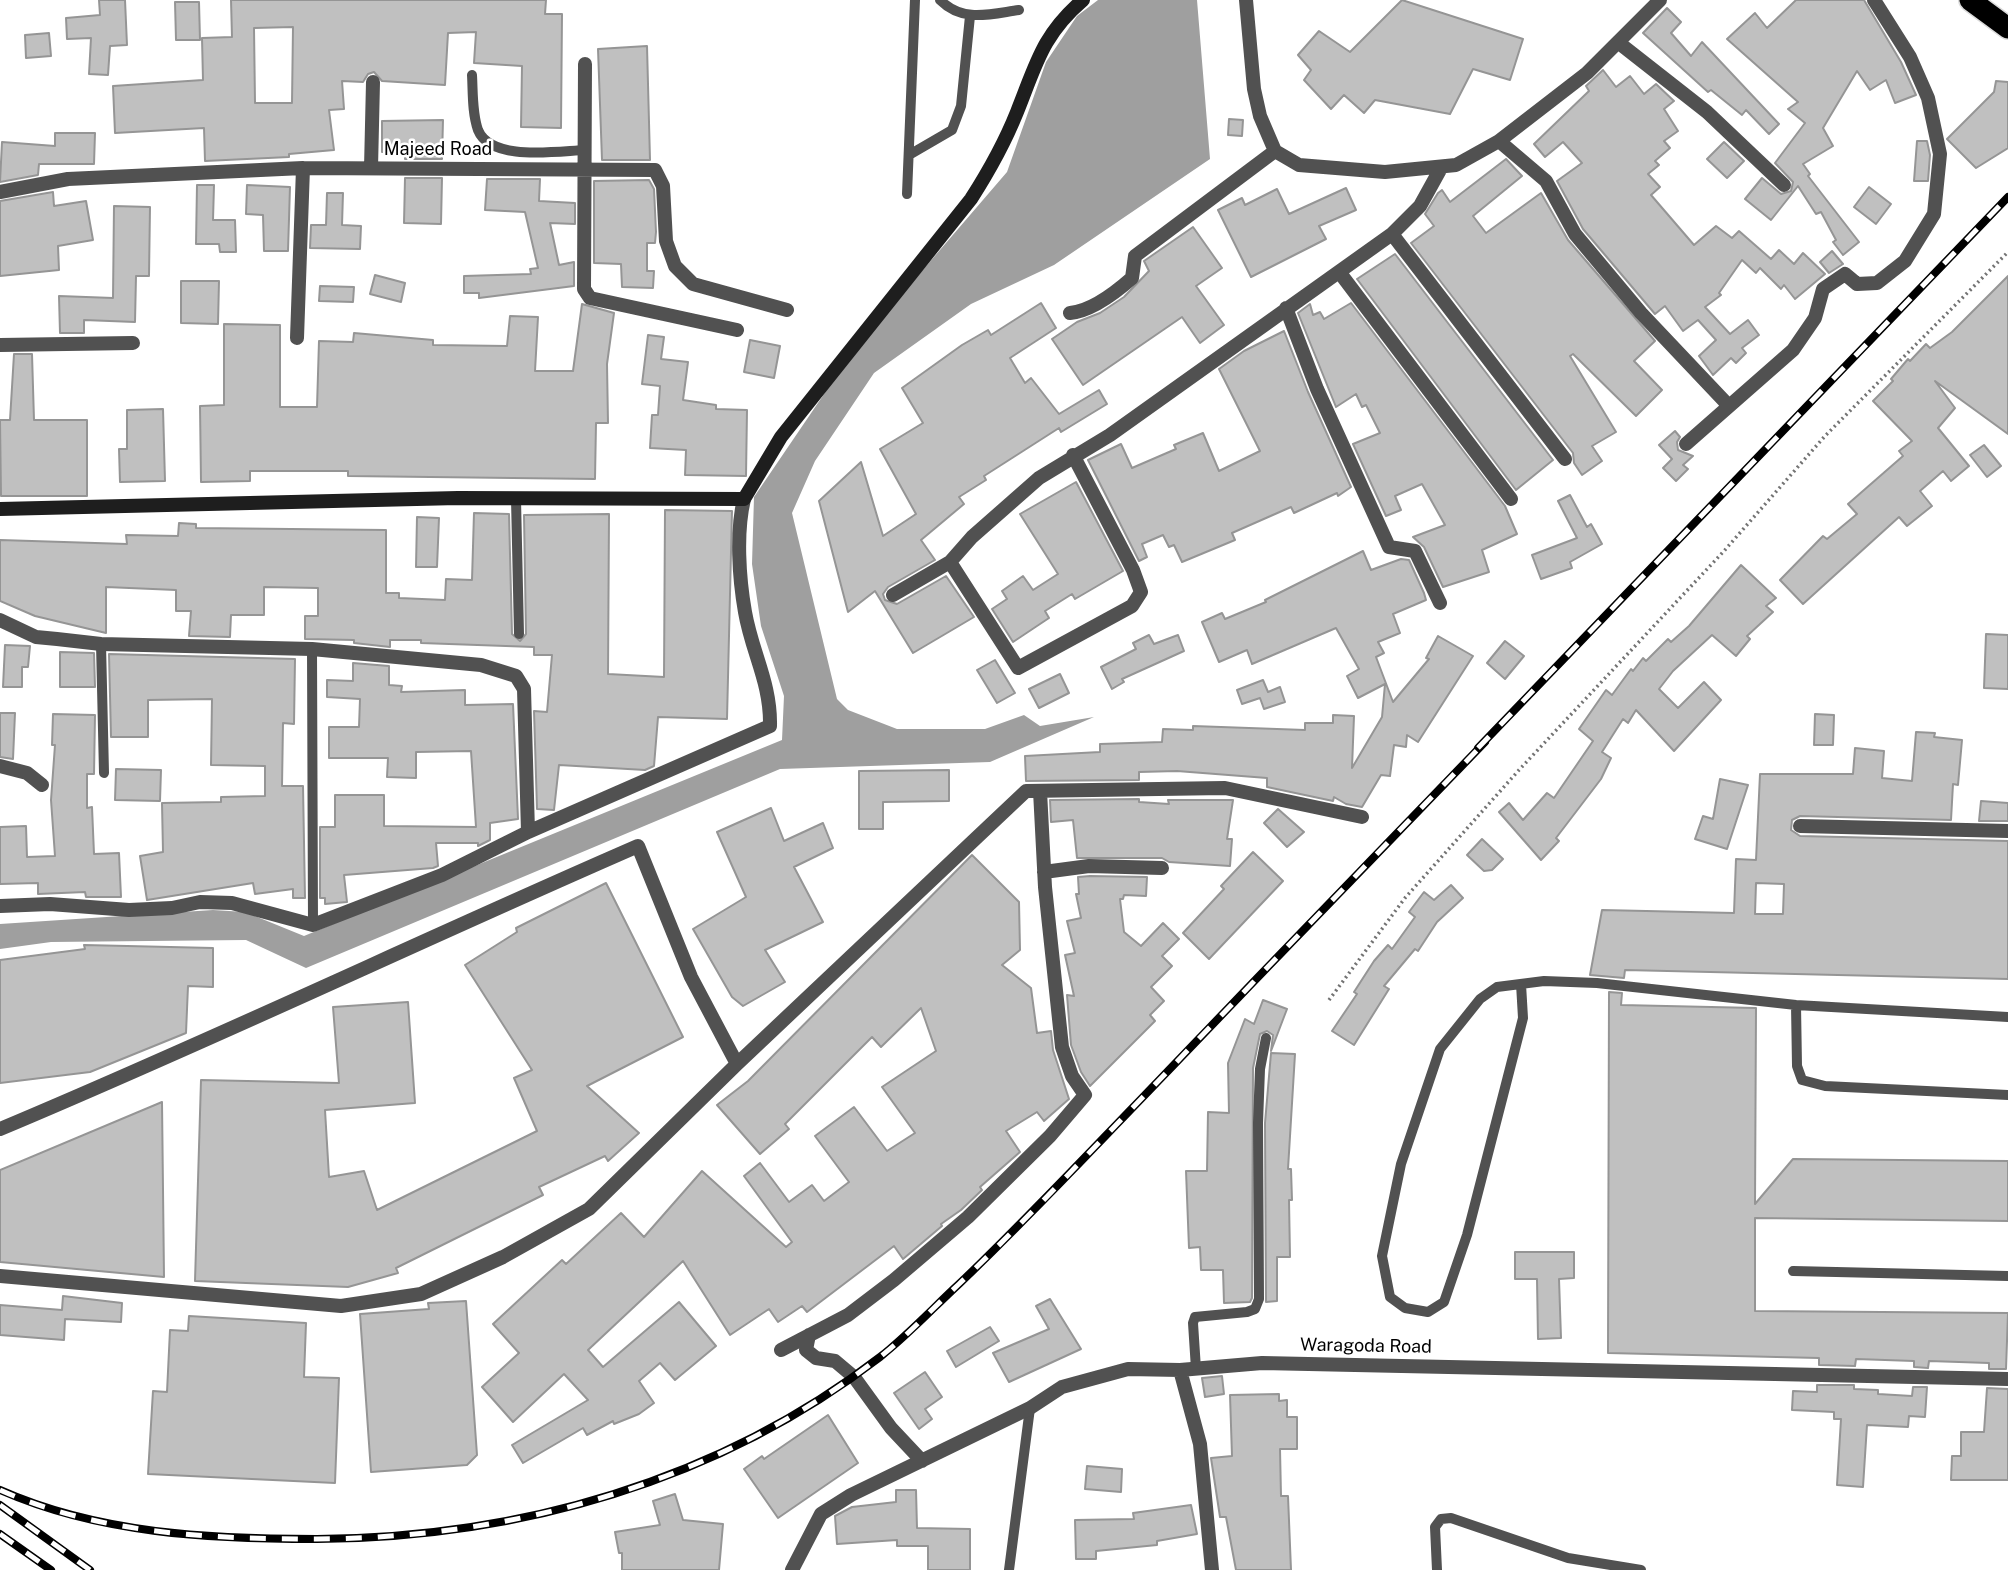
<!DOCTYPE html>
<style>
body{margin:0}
canvas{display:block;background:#fff}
</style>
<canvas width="2008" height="1570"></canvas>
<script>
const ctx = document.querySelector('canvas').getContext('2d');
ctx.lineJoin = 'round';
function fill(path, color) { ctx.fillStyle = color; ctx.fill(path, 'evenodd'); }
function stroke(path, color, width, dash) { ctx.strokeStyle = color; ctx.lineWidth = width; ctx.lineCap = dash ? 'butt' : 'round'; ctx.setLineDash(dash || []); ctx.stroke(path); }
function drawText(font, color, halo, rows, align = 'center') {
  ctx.font = font + ' "Public Sans",sans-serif'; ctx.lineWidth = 5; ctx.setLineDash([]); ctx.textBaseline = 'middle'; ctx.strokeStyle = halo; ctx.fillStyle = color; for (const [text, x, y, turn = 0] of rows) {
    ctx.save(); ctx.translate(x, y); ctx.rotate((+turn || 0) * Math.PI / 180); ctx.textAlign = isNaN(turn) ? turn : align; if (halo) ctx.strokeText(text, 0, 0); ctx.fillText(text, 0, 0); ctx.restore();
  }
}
fill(new Path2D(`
 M1098,0H1197L1210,159L1054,265L971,304L874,373L815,461L792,513L837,699L848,710L897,729H985L1024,715L1040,726L1094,717L990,762L780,769L306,968L246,940L51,942L0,949V924L213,910L245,912L304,936L782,740L784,696L761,626L752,564L754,497L854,350L1007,172L1046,62L1077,16Z`), '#9f9f9f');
const building = new Path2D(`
 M99,0H125L127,45L110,46L108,75L89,74L91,38L67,39L66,18L100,15Z
 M231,0H546L545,14H562L561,128L521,127L522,66L474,63L476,32L448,33L445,85L382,81L374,72L368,74L363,82L342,81L344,109L329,110L334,150L289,154V157L205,161L204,128L115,133L113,86L203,80L202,38L232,37ZM293,27L292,103H255L254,28Z
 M1402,0L1523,39L1510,80L1473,69L1450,114L1375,100L1364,113L1344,95L1331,109L1304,80L1311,70L1298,55L1319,31L1350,52Z
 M1796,0H1864L1901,62L1916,95L1895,103L1886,80L1870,90L1857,71L1823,128L1833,146L1803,164L1810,174L1808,176L1859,242L1843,255L1833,242L1836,240L1821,212L1816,214L1798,186L1771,220L1745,199L1762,178L1781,194L1791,191L1793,182L1775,163L1805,123L1788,109L1798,102L1727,39L1755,13L1767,28Z
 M175,2H199L200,40H176Z
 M1667,8L1681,22L1671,33L1691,56L1702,42L1779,124L1769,134L1746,110L1742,115L1711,90L1708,92L1643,33Z
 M49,33L51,56L26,58L25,35Z
 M647,46L650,160H602L598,49Z
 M1603,70L1616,87L1630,76L1644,94L1656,84L1674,101L1664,109L1678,131L1664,141L1670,148L1655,161L1659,165L1648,174L1660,187L1651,195L1694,245L1716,226L1732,238L1739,231L1771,259L1779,250L1794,264L1803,253L1825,274L1795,299L1784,285L1781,289L1760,268L1756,273L1742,260L1719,293L1721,295L1705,307L1730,334L1748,320L1759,335L1742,348L1746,353L1736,363L1731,358L1713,375L1699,356L1716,340L1698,320L1683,331L1665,306L1655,314L1583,229L1557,181L1582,163L1563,142L1545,157L1534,144L1589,91L1586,86Z
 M1996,81L2008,82V148L1976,168L1947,139L1994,92Z
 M1229,119L1243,120L1242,136L1228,135Z
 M443,120L442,159H405V152H382V121Z
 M55,133H95L94,164H39L38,175L0,182L2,142L55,146Z
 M1917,141H1927L1930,155L1928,181H1914Z
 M1724,142L1744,161L1727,178L1707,159Z
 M1506,159L1522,176L1473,216L1486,233L1541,193L1568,240L1655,341L1634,361L1662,390L1636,416L1573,354L1570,356L1616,432L1592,446L1602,461L1582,475L1574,463L1573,453L1411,243L1434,226L1425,214L1438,193L1442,190L1450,202Z
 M405,178H442L441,224L404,223Z
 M487,179H540L539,201L575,203V224L550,223L559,265L574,262V286L479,298V293H464V276L531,274L530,269L538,268L525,212L485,210Z
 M649,180L654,189L656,232L655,243H647V271H654L653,288L622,287L621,264L594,263V181Z
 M197,185H214L213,220H235L236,252H220L219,244H196Z
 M247,185L290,187L288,251H264L263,215L246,214Z
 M1869,187L1891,204L1876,224L1854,207Z
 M1346,188L1356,210L1319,226L1326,239L1251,277L1218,210L1242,198L1245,205L1277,189L1289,214Z
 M53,192L54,206L86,201L93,240L58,246L59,270L0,276V201Z
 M327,193H343L342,225L361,226L360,249L310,248L311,225H326Z
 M114,206L150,207L149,276H136L135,322L84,320V333H60L59,296L113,298Z
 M1193,227L1222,268L1196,286L1224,325L1200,343L1182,317L1083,385L1052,339L1077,322L1100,313L1124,297L1149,271L1144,261Z
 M1832,251L1843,264L1829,273L1820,262Z
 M1395,254L1553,460L1516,490L1357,279Z
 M375,275L405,283L401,302L370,294Z
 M2008,276V434L1935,381L1955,408L1938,428L1969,466L1951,481L1943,471L1920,491L1932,506L1907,526L1899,517L1803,604L1780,580L1823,536L1827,539L1857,514L1848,504L1903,456L1899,451L1912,441L1873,401L1893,381L1891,379L1908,359L1910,361L1926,344L1930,348L1952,332Z
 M181,281H219L218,324L181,323Z
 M320,286L354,287L353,302L319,301Z
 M1041,303L1056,328L1010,358L1025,383L1031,378L1059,414L1099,390L1107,404L1061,432L1059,428L984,476L986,480L959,497L964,504L921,540L935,560L888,587L883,594L885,600L897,604L946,576L974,617L913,653L875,591L848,612L819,501L861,462L883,536L916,514L880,449L923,423L902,388L962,345L988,330L991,335Z
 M1351,303L1505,506L1517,534L1482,550L1489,572L1443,587L1424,547L1413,537L1445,525L1422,484L1395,496L1401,510L1386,516L1353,444L1380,433L1366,405L1362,407L1356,394L1336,407L1298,313L1310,304L1313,315L1320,312L1324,319Z
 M582,304L614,313L607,364L608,423H596L595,479L348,476V471H250V481L201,482L200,406L224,405V324L280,325V407H317L319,341L353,342L354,333L433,340V345L507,346L510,316L538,317L535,371H573Z
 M1284,331L1308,392L1351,487L1338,496L1337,493L1294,513L1291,507L1232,533L1235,540L1182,562L1174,545L1169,547L1163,535L1142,544L1147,557L1139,561L1088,460L1121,444L1132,468L1176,449L1174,445L1203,433L1219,471L1260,451L1219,369L1244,351Z
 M648,335L664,337L661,359L688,362L683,400L716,405V409L747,410L746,476L685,475L686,450L650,448L652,415H658L660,386L642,384Z
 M750,340L780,346L774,378L744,372Z
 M14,354H32L34,420H87V496H1L0,420H10Z
 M163,409L165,481L120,482L119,449H127V410Z
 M1675,431L1680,437L1677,442L1678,450L1693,456L1683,465L1688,469L1676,481L1663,468L1672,459L1659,445Z
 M1984,445L2001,466L1987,477L1970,455Z
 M1076,482L1123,571L1075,599L1072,594L1045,611L1049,618L1013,642L992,609L1007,599L1002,591L1023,576L1033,590L1058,574L1020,514Z
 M1570,495L1587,527L1591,524L1602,544L1570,562L1572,568L1541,579L1532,555L1577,538L1558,501Z
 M665,510L732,511L727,719L658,717L654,766L645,770L559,765L554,810L537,809L534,711L547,712L552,655H534V647L421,643V640H390V647L354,643V640L305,639V616H318V588L264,587V615H231L230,637L189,636L191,611H176V590L106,587V633L35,616L0,601V540L127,544L126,535L178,536L179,523L196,524V528L386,530V593H399V598L445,600L446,579L472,580L474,513L509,514L512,634L520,641L526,634L524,515L609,514L608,674L664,677Z
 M417,517L439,518L437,567H416Z
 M1363,551L1371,570L1401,559L1409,560L1424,593L1426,600L1393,614L1400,633L1378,642L1384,653L1376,657L1393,702L1429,659L1426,658L1438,636L1473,656L1418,742L1407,735L1406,747L1394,745L1390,776L1381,775L1362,807L1346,804L1334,797L1333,801L1267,787V778L1177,771L1139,772V780L1026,781L1025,756L1100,752V744L1162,742L1163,729L1193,730V726L1305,730V723H1333V715L1354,716L1352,768L1382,717L1385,684L1358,698L1347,676L1359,669L1336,628L1252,664L1247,650L1219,662L1202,622L1222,613L1225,619L1266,602L1265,600Z
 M1741,565L1776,598L1766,606L1773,612L1747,636L1750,639L1736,656L1712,635L1673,671L1659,689L1678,708L1704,682L1721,700L1674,751L1636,710L1628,723L1623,719L1602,752L1611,758L1601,779L1556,838L1559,841L1541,860L1499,812L1509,803L1523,820L1547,793L1554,798L1593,741L1579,729L1606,690L1612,695L1631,669L1633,671L1643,658L1646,661L1668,639L1671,642L1689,626Z
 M1986,634L2008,635V689L1984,688Z
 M1149,635L1154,644L1178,635L1184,651L1122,679L1124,682L1112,689L1101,667L1136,649L1133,643Z
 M1505,641L1524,656L1505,679L1487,663Z
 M5,645L30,646L28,667H22V687H3Z
 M60,652L94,653L95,687H60Z
 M109,654L295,659L294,724L283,723L282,786H303L305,898H293V889L255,894L253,883L147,900L140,856L163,852L162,803L221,802V797L265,796V766L211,765L212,699L148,700V737H111Z
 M995,660L1015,693L997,703L977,670Z
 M353,663L389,666V685L402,686L401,692L465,690V705L513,704L518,819L490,823V840L478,846V843H436L438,866L433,868L344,875L347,902L325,904V898H320V827H335V795H384V826L476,827L471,751L416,752V778L387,777L388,758H329V727H359L360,699L327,697V680L353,681Z
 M1060,674L1069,693L1039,708L1029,689Z
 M1263,680L1268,692L1280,687L1285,702L1264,709L1260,698L1242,704L1237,690Z
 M0,713H15L13,759L0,757Z
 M53,714L95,715L94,774H87V808L92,807L94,854L119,853L121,897H86L85,892L38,894V883L0,884V827L26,826L27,857L55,856L51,800L55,745H52Z
 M1815,714L1834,715L1833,745H1814Z
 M1916,732L1935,733L1934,737L1962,740L1958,785L1953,784L1951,820L1800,816L1792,820L1791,830L1800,836L2008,841V979L1625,970L1624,978L1590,975L1602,910L1734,913L1736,859L1756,860L1760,774H1853L1855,748L1884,751L1882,778L1912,781ZM1756,883L1784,884L1783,914H1755Z
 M116,769L161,770L160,801L115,800Z
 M949,770V801L883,802V829H859V771Z
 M1720,779L1748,785L1727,849L1695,839L1703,816L1713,819Z
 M1139,799V802L1169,804L1168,800H1233L1227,839H1232L1230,866L1169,862L1162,858H1077L1073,820L1051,822L1050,800Z
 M1981,801L2008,803V821H1979Z
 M771,808L784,841L823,823L833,848L794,867L823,922L765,950L785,982L743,1006L732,997L693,929L746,897L717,832Z
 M1278,809L1304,832L1287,847L1264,823Z
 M1482,839L1503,859L1492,870L1484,871L1467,855Z
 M1253,852L1283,881L1209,959L1183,933L1224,889L1221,886Z
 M972,855L1019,902L1020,950L1002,965L1031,988L1037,1033L1051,1031L1053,1050L1069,1099L1044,1121L1037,1112L1006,1131L1020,1152L980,1187L982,1190L961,1210L941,1224L942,1226L903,1259L894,1246L807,1312L802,1306L778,1322L769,1309L730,1335L683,1261L588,1350L603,1367L679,1302L716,1346L675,1380L660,1363L639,1381L654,1403L639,1414L614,1424L613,1421L587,1435L583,1428L523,1463L512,1445L588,1400L564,1374L513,1422L482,1387L519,1353L493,1324L562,1260L566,1264L621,1213L644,1237L702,1171L786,1247L792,1242L744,1176L760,1163L789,1202L812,1185L824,1201L849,1182L815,1136L854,1107L887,1151L915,1133L882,1087L936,1051L921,1008L881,1047L872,1037L785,1124L789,1129L760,1154L717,1105L748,1081Z
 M1090,876L1147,877L1146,896L1124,895L1123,899H1120L1124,932L1141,946L1163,923L1179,939L1162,956L1172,966L1151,987L1164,1001L1150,1015L1155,1021L1090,1086L1081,1072L1071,1045L1067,995L1074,996L1065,955L1075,953L1067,921L1081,918L1076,894H1079L1078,877Z
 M606,883L683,1037L587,1086L639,1133L608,1161L605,1156L539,1187L543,1195L396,1268L398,1273L348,1287L195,1281L201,1080L339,1083L333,1007L408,1002L415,1103L325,1110L329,1177L364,1171L377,1210L537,1131L514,1078L532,1070L465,965L517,932L516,928Z
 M1451,885L1463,898L1437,922L1418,951L1415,949L1384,986L1389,989L1354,1045L1332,1031L1357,994L1354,992L1374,961L1388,945L1392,949L1415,917L1409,912L1424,892L1434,900Z
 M84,945L213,948V987L188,986L186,1033L90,1072L0,1083V960L85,949Z
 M1609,992L1622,993L1621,1005L1756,1008L1755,1204L1793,1159L2008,1161V1221L1755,1218V1311L2008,1313L2006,1369H1989V1363L1929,1361L1928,1368L1914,1367V1361L1856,1359L1855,1366L1819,1365V1358L1608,1353Z
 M1263,1000L1287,1009L1271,1051L1273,1035L1267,1031L1260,1034L1253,1068L1252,1298L1250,1302L1224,1303L1223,1270H1201L1200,1247L1189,1248L1186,1171H1207L1208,1112L1229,1113L1228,1063L1245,1019L1254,1024Z
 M1271,1053L1295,1054L1288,1169H1291L1292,1200H1289L1290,1257H1277V1301L1266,1302L1265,1123Z
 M162,1102L164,1277L0,1262V1170Z
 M1515,1252H1574V1278L1559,1279L1561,1338L1538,1339L1537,1279H1515Z
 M63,1296L122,1303L121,1322L65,1319L64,1340L0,1335V1305L62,1310Z
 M1050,1299L1081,1349L1009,1382L993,1353L1049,1329L1036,1306Z
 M466,1301L477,1455L467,1465L371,1472L360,1314L429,1309L428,1303Z
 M189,1316L306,1323L304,1377L339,1378L335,1483L148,1474L153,1391L167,1392L170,1330L188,1331Z
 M990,1327L999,1341L956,1367L947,1351Z
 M925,1372L942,1397L925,1409L932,1419L919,1429L894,1393Z
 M1222,1376L1224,1394L1205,1397L1202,1378Z
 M1817,1385H1854V1389L1878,1390V1394L1912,1396L1913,1387H1927L1925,1417L1909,1416L1908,1427L1867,1425L1863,1487L1837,1485L1841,1419H1834V1412L1792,1410L1793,1391L1817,1392Z
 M1987,1388L2008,1389V1480H1951L1952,1456H1961V1432H1984Z
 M1279,1394V1401L1287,1400V1417H1297V1449H1280L1281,1496H1288L1291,1570H1236L1226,1517H1220L1211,1458L1232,1456L1230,1395Z
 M828,1415L858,1463L778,1518L744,1469L762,1456L764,1459Z
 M1087,1466L1122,1469L1121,1492L1085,1489Z
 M896,1490H916L917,1528L970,1529V1570H928V1546H897V1540L837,1544L835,1516L852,1507L896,1502Z
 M675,1494L683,1520L723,1524L719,1570H622V1553H619L615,1532L660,1525L653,1501Z
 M1191,1505L1197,1534L1157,1541V1545L1096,1551V1559H1076L1075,1520L1134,1519L1133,1513Z`);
fill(building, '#c0c0c0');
stroke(building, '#959595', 2);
const highway = new Path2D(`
 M1970,0L2008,28`);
stroke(highway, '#dbdbdb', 24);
stroke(new Path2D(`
 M1329,1000L1405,898L1519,770L1724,551L1825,436L2008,252`), '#737373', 3.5, [2, 3.5]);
stroke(new Path2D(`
 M940,0C963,23 990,14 1019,10
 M472,75C473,92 472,113 478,130C491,162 557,151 586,150
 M909,155L952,130L961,106L970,16
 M907,194L915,0
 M516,499L519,634
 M101,644L104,773
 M312,649L313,925
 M1521,984L1523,1018L1467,1235L1444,1302L1428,1312L1405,1308L1390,1297L1382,1256L1401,1164L1440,1049L1480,999L1497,987L1544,981L1597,983L1796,1005L2008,1017
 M1796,1005L1797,1066L1802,1080L1825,1086L2008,1095
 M1793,1271L2008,1276
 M1196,1369L1193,1323L1195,1317L1247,1312L1255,1309L1259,1299L1258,1123L1260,1069L1266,1038
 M1009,1570L1030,1408
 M1437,1570L1435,1527L1441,1519L1451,1518L1568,1558L1641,1570`), '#515151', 10);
stroke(new Path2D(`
 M1246,0L1254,89L1260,116L1275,151L1299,165L1385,172L1456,165L1499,141L1587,73L1660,0
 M1619,43L1707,112L1784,185
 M585,64L584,289L590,298L737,330
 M1499,141L1546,181L1575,234L1641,313L1729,406
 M371,168L373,82
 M0,192L68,179L303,168L655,170L663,186L666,241L675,266L693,284L787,310
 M1392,234L1565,459
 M1340,273L1511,499
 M1286,308L1317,389L1389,547L1415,551L1440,603
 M1070,313C1092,311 1115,293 1132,278L1135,256L1275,151
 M297,338L303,168
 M0,345L133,343
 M1686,444L1793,350L1815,318L1823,289L1845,274L1857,284L1877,283L1905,261L1934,214L1940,154L1928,98L1910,57L1874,0
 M950,562L1018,668L1132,606L1141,592L1133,570L1073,455
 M893,595L950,562L972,537L1039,478L1110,435L1392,234L1420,206L1441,168
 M0,620L36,637L57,639L101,644L312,649L481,665L516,676L524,689L528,832
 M0,766L27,773L42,785
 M1800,826L2008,831
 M1044,872L1089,866L1162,868
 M0,906L50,904L129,910L172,908L200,902L232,903L313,925L442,875L528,832L770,726C771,683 752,653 745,612C739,578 736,532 744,499
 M0,1129C215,1039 424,939 638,846L691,977L737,1064
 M0,1276L341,1306L421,1294L503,1257L589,1209L737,1064L1026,791L1225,788L1362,817
 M809,1335L806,1350L816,1358L835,1361L854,1377L891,1428L922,1461
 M781,1350L848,1315L894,1280L968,1217L1050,1136L1085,1095L1072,1076L1062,1047L1045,887L1040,791
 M1180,1370L1200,1444L1212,1570
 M792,1570L821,1514L851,1495L1030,1408L1062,1387L1128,1369L1180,1370L1262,1363L2008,1379`), '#515151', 14);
stroke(new Path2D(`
 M0,509L458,498L744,499L781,437L971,199C989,171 1005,142 1017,112C1036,65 1042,35 1083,0`), '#1e1e1e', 14);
stroke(highway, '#000', 21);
const rail = new Path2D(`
 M1478,748L2008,197
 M0,1490C99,1534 210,1539 317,1539C518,1538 719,1481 880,1357C908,1335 933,1308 959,1284C1022,1224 1082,1160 1142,1098C1256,979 1371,860 1485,742
 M0,1505L90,1570
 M0,1534L51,1570`);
stroke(rail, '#000', 8);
stroke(rail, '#fff', 5, [16]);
drawText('18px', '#000', '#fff', [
 ["Majeed Road",438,149],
 ["Waragoda Road",1366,1346,1]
]);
</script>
